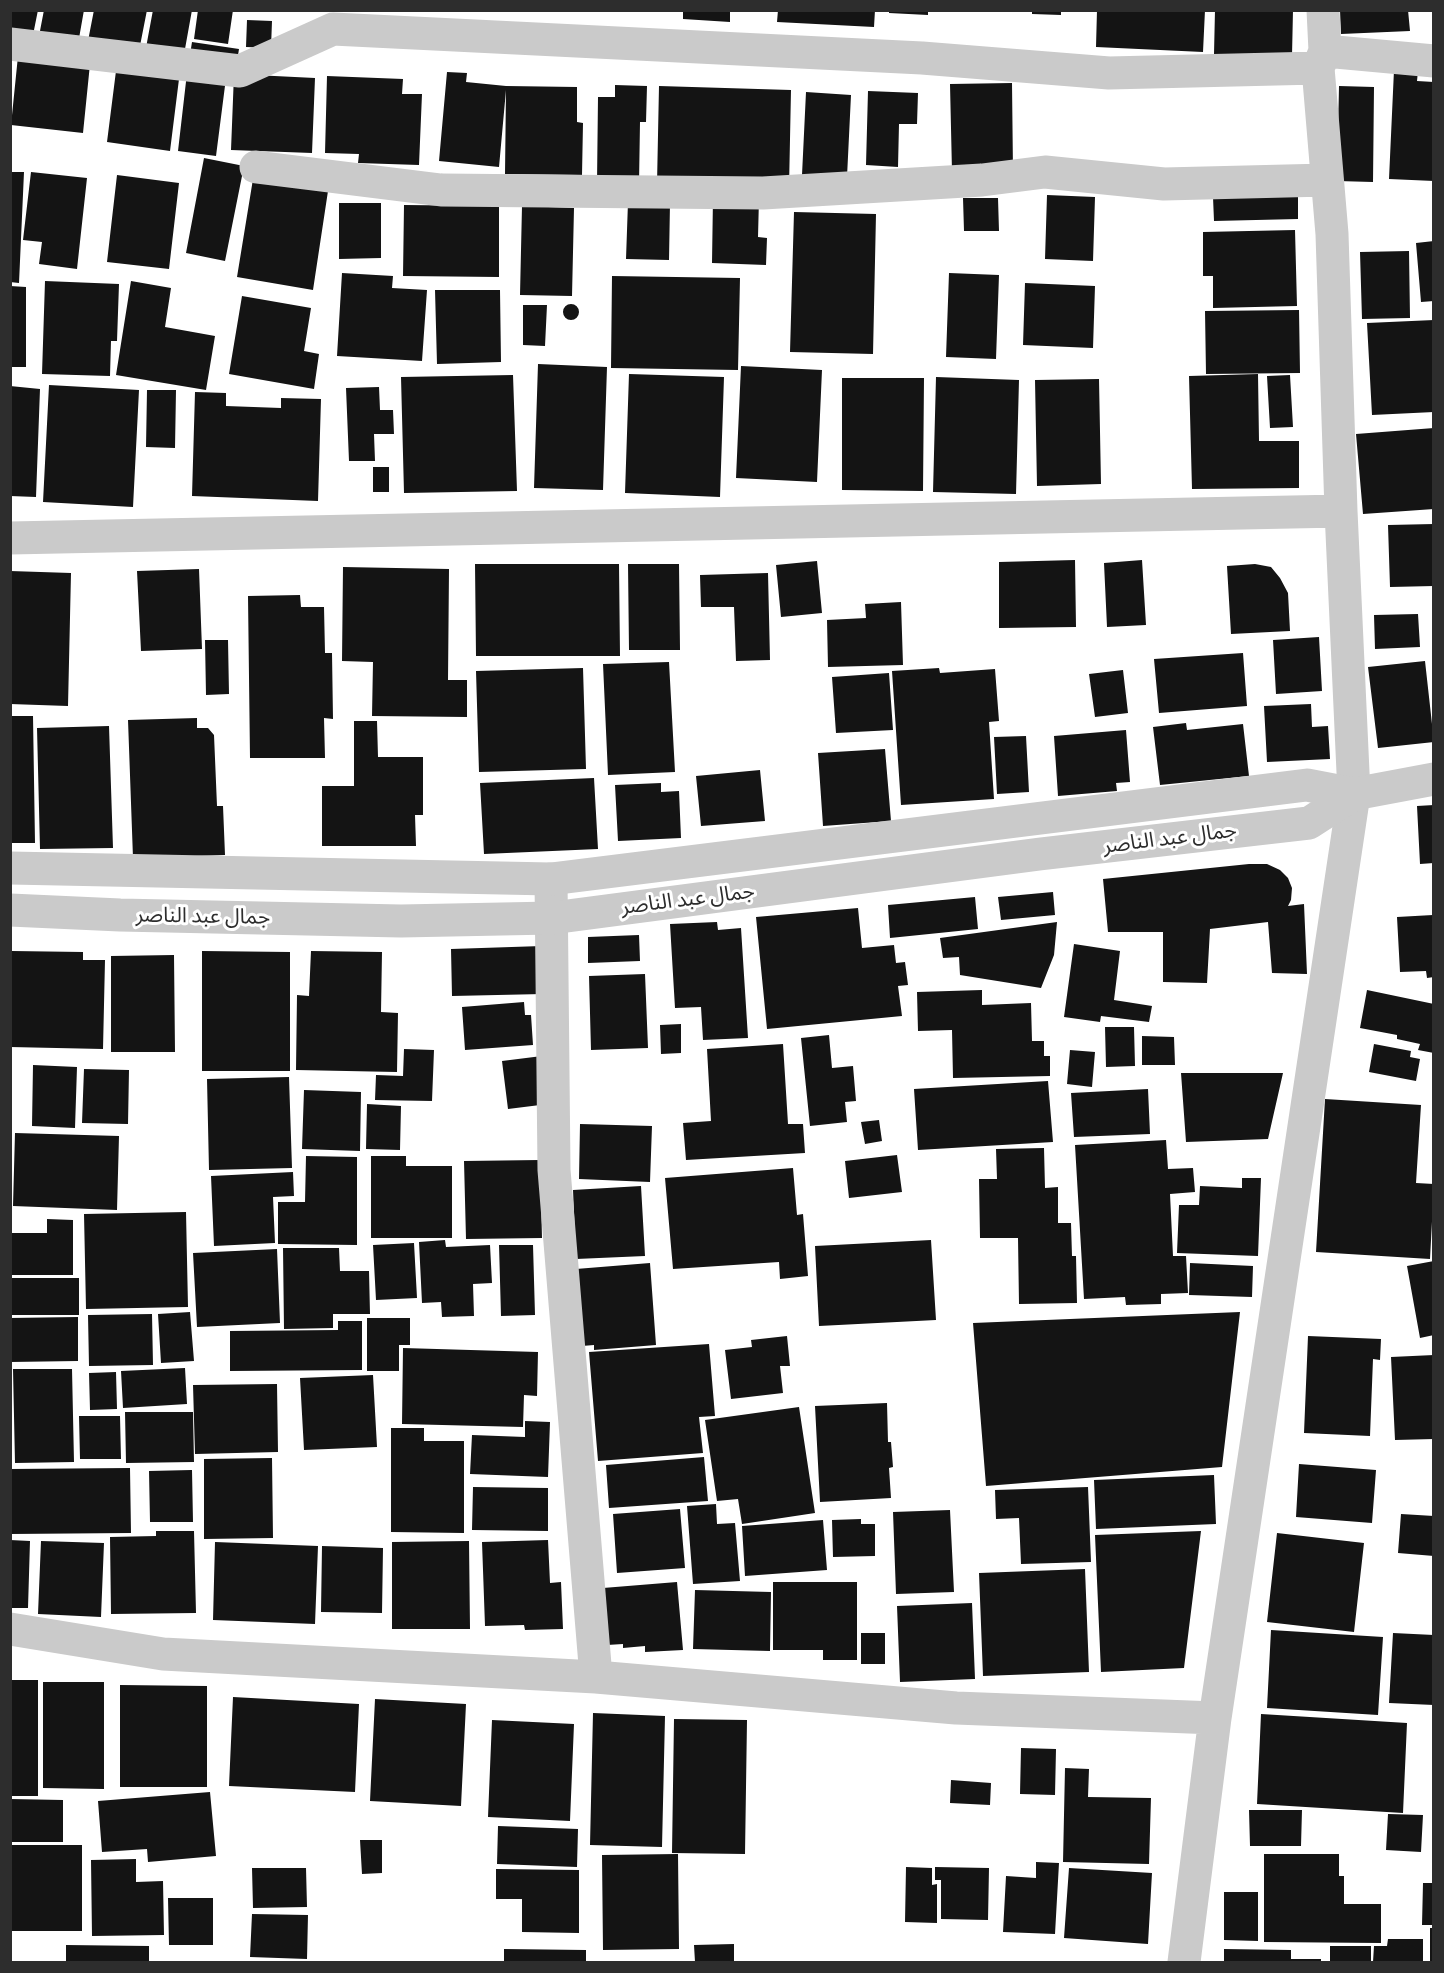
<!DOCTYPE html>
<meta charset="utf-8">
<style>
body{margin:0}
#map{position:relative;width:1444px;height:1973px;overflow:hidden;background:#fff;font-family:Signika,sans-serif}
canvas{display:block}
.frame{position:absolute;inset:0;border:12px solid #2d2d2d;pointer-events:none}
</style>
<div id="map">
<canvas width="1444" height="1973"></canvas>
<div class="frame"></div>
</div>
<script>
const ctx = document.querySelector('canvas').getContext('2d');
ctx.lineJoin = 'round';
function fill(path, color) { ctx.fillStyle = color; ctx.fill(path, 'evenodd'); }
function stroke(path, color, width, dash) { ctx.strokeStyle = color; ctx.lineWidth = width; ctx.lineCap = dash ? 'butt' : 'round'; ctx.setLineDash(dash || []); ctx.stroke(path); }
function drawText(font, color, halo, rows, align = 'center') {
  ctx.font = font + ' Signika,"Noto Sans Arabic",sans-serif'; ctx.lineWidth = 6; ctx.setLineDash([]); ctx.textBaseline = 'middle'; ctx.strokeStyle = halo; ctx.fillStyle = color; for (const [text, x, y, turn = 0] of rows) {
    ctx.save(); ctx.translate(x, y); ctx.rotate((+turn || 0) * Math.PI / 180); ctx.textAlign = isNaN(turn) ? turn : align; if (halo) ctx.strokeText(text, 0, 0); ctx.fillText(text, 0, 0); ctx.restore();
  }
}
fill(new Path2D(`
 M10,10H38L33,35L10,31Z
 M44,10H84L78,44L39,36Z
 M94,10H147L138,56L87,46Z
 M153,10H192L183,60L145,53Z
 M198,10H233L228,44L194,39Z
 M683,10H730V22L683,19Z
 M778,10H875L874,27L777,22Z
 M889,10H928V15L889,13Z
 M1032,10H1061V15L1032,14Z
 M1097,10H1205L1203,52L1096,47Z
 M1215,10H1293L1292,56L1214,54Z
 M1340,10H1408L1410,31L1341,34Z
 M247,20L272,21L271,48L246,47Z
 M192,42L239,49L236,68L189,61Z
 M18,56L90,64L83,133L11,125Z
 M1394,70L1418,71L1417,81L1434,82V181L1389,179Z
 M116,71L179,79L170,151L107,142Z
 M447,72L467,73L466,82L506,86L577,87V122L583,123L582,175L505,174L506,90L499,167L439,161Z
 M187,73L226,78L216,156L178,151Z
 M234,74L315,78L312,153L231,150Z
 M327,76L403,79L402,94H422L419,165L358,163L359,154L325,153Z
 M1012,83L1013,172H952L950,84Z
 M615,85L647,86L646,122H640L639,184L597,183L598,97H615Z
 M659,86L791,90L789,188L657,184Z
 M1339,86L1374,87L1373,182L1337,181Z
 M868,91L918,93L917,124H899L898,167L866,165Z
 M806,92L851,95L847,177L802,175Z
 M204,158L244,166L225,261L186,253Z
 M10,172H24L19,283L10,282Z
 M31,172L87,178L77,269L39,264L42,242L23,240Z
 M117,175L179,183L169,269L107,262Z
 M253,179L328,191L313,290L237,277Z
 M1047,195L1095,197L1093,261L1045,259Z
 M1298,196V219L1214,221L1213,197Z
 M713,197L759,198L758,237L767,238L766,265L712,263Z
 M963,198H998L999,231H964Z
 M628,202L670,203L669,260L626,259Z
 M339,203H381V258L339,259Z
 M404,205L499,206V277L403,276Z
 M522,206L574,208L572,296L520,295Z
 M794,212L876,214L873,354L790,352Z
 M1295,230L1297,306L1213,308V276H1203V232Z
 M1434,241V301L1421,302L1416,243Z
 M1409,251L1410,318L1362,319L1360,252Z
 M342,273L393,276L392,288L427,290L422,361L337,356Z
 M949,273L999,275L996,359L946,357Z
 M612,276L740,278L738,370L611,368Z
 M45,281L119,284L117,341H111L110,376L42,374Z
 M131,281L171,288L165,327L215,336L206,390L116,375Z
 M1025,283L1095,286L1093,348L1023,345Z
 M10,286L26,287V367H10Z
 M435,290H500L501,362L437,364Z
 M242,296L311,308L304,351L319,354L314,389L229,374Z
 M563 312a8 8 0 1 1 16 0a8 8 0 1 1-16 0Z
 M523,305H547L545,346L523,345Z
 M1299,310L1300,373L1206,374L1205,311Z
 M1434,320V412L1372,415L1367,323Z
 M538,364L607,367L603,490L534,488Z
 M741,366L822,370L817,482L736,478Z
 M629,374L724,377L720,497L625,493Z
 M1258,374L1259,441H1299V488L1192,489L1189,376Z
 M513,375L517,491L404,493L401,377Z
 M1290,375L1293,427L1270,428L1267,376Z
 M936,377L1019,380L1016,494L933,492Z
 M842,378H924L923,491L842,490Z
 M1099,379L1101,484L1037,486L1035,380Z
 M49,385L139,390L133,507L43,502Z
 M10,386L40,389L36,497L10,496Z
 M379,387L380,410H393L394,434H374L375,461H349L346,388Z
 M147,390H176L175,448L146,447Z
 M195,392L226,393V406L281,408V398L321,399L318,501L192,496Z
 M1434,428V509L1363,514L1356,434Z
 M373,467H389V492H373Z
 M1434,524V586L1390,587L1388,525Z
 M1075,560L1076,627L999,628V562Z
 M1142,560L1146,625L1107,627L1104,563Z
 M817,561L822,613L781,617L776,565Z
 M475,564H619L620,656H476Z
 M628,564H679L680,650H629Z
 M1255,564L1271,567L1280,578L1288,593L1290,631L1231,634L1227,566Z
 M343,567L449,569L448,680H467V717L372,716L373,662L342,661Z
 M199,569L202,649L141,651L137,571Z
 M10,571L71,573L68,706L10,704Z
 M768,573L770,660L736,661L734,607H701L700,575Z
 M300,595L301,607H324L325,653H332L333,719L324,718L325,758H250L248,596Z
 M901,602L903,665L828,667L827,620L866,618L865,604Z
 M1418,614L1420,647L1375,649L1374,615Z
 M1319,637L1322,691L1276,694L1273,640Z
 M205,640H228L229,694L206,695Z
 M1243,653L1247,706L1159,713L1154,659Z
 M1425,661L1434,742L1378,748L1368,667Z
 M669,662L675,772L608,775L603,664Z
 M583,668L586,769L479,772L476,671Z
 M939,668L940,673L995,669L999,721L989,722L994,799L901,805L892,671Z
 M1123,670L1128,713L1095,717L1089,674Z
 M889,673L893,730L836,733L832,677Z
 M1311,704L1312,727L1328,726L1330,759L1267,762L1264,706Z
 M10,716H33L35,843H10Z
 M197,718V728H208L214,735L217,806H223L225,855L133,858L128,720Z
 M354,721H377L378,757H423V815H415L416,846H322V786H354Z
 M1186,723L1187,730L1243,724L1249,776L1160,785L1153,727Z
 M109,726L113,848L40,849L37,728Z
 M1126,730L1130,782L1116,783L1117,791L1058,796L1054,736Z
 M1026,736L1029,792L997,794L994,737Z
 M885,749L891,821L823,826L818,753Z
 M760,770L765,821L701,826L696,776Z
 M594,778L598,849L484,854L480,783Z
 M661,783V792L679,791L681,838L618,841L615,785Z
 M1434,805V863L1420,864L1417,806Z
 M1249,864H1267L1280,870L1288,878L1292,888L1291,900L1288,906L1304,904L1307,974L1272,973L1268,922L1210,929L1207,983L1163,982V932H1108L1103,879Z
 M1053,892L1055,915L1001,920L998,897Z
 M975,897L978,929L890,938L888,905Z
 M858,908L862,948L894,945L896,963L905,962L908,985L898,986L902,1016L767,1029L756,917Z
 M1433,915L1434,977L1427,978L1426,971L1400,972L1397,917Z
 M717,922L718,930L741,928L748,1038L703,1040L701,1007L675,1008L670,924Z
 M1057,922L1054,955L1041,988L960,975L959,957L943,958L940,938Z
 M639,935L640,961L588,963V937Z
 M1074,944L1120,951L1114,1000L1152,1006L1149,1022L1101,1016L1100,1022L1064,1017Z
 M542,946L543,994L452,996L451,949Z
 M12,951L83,952V960H105L103,1049L10,1047Z
 M202,951L290,952V1071H202Z
 M311,951L382,952L381,1012L398,1013L397,1072L296,1070L297,995L309,996Z
 M174,955L175,1052H111V956Z
 M645,974L648,1048L591,1050L589,976Z
 M982,990V1005L1031,1003L1032,1041H1044V1056H1050V1076L953,1078L952,1030L918,1031L917,992Z
 M1367,990L1434,1004V1053L1418,1050L1420,1044L1397,1039V1035L1360,1028Z
 M524,1002L525,1015H531L533,1045L465,1050L462,1007Z
 M681,1024V1053L661,1054L660,1025Z
 M1105,1027H1134L1135,1066L1106,1067Z
 M829,1035L832,1068L853,1066L856,1101L845,1102L847,1122L810,1126L801,1038Z
 M1142,1036L1174,1037L1175,1065H1142Z
 M783,1044L788,1124H803L805,1153L686,1160L683,1123L711,1121L707,1049Z
 M1374,1044L1411,1051L1410,1057L1420,1059L1416,1081L1369,1072Z
 M404,1049L434,1050L432,1101L375,1100L376,1075L403,1076Z
 M1070,1050L1095,1052L1092,1087L1067,1084Z
 M542,1056L548,1104L508,1109L502,1061Z
 M33,1065L77,1067L75,1128L32,1126Z
 M84,1069L129,1070L128,1124L82,1123Z
 M1181,1073H1283L1268,1139L1186,1142Z
 M289,1077L292,1168L209,1170L207,1079Z
 M1048,1081L1053,1142L918,1150L914,1089Z
 M1148,1089L1150,1134L1074,1137L1071,1093Z
 M304,1090L361,1092L360,1151L302,1149Z
 M1325,1099L1421,1105L1416,1183L1434,1184L1430,1259L1316,1252Z
 M367,1104L401,1106L400,1150L366,1149Z
 M879,1120L882,1141L865,1144L861,1122Z
 M580,1124L652,1126L650,1182L579,1179Z
 M15,1133L119,1136L117,1210L13,1206Z
 M1166,1140L1168,1169L1193,1168L1195,1192L1170,1194L1173,1256H1186L1188,1293L1161,1294V1304L1126,1305L1125,1297L1084,1299L1075,1145Z
 M1044,1148L1045,1188L1058,1187V1223H1071L1072,1256H1076L1077,1303L1019,1304L1018,1238H980L979,1179H997L996,1149Z
 M897,1155L902,1192L849,1198L845,1161Z
 M306,1156L357,1157V1245L278,1244V1202H305Z
 M371,1156H406V1166H452V1238H371Z
 M540,1160L542,1238L466,1239L464,1161Z
 M793,1168L797,1215L803,1214L808,1276L780,1279L779,1262L673,1269L665,1178Z
 M293,1172L294,1196L273,1197L275,1243L214,1246L211,1176Z
 M1242,1178H1261L1258,1256L1177,1253L1179,1205H1199L1200,1186L1242,1188Z
 M641,1186L645,1256L576,1259L573,1190Z
 M186,1212L188,1307L86,1309L84,1214Z
 M47,1219L73,1220V1275H10V1233H47Z
 M445,1240L446,1247L490,1245L492,1283L473,1284L474,1316L442,1317L441,1302L422,1303L419,1242Z
 M931,1240L936,1320L819,1326L815,1246Z
 M414,1243L417,1298L376,1300L373,1245Z
 M499,1245H533L535,1315L501,1316Z
 M283,1248H339L340,1271H369L370,1314H333V1328L284,1329Z
 M277,1249L280,1323L197,1327L193,1253Z
 M1434,1261V1335L1420,1338L1407,1266Z
 M650,1263L656,1345L594,1350V1345L582,1346L576,1269Z
 M1190,1263L1253,1266L1252,1297L1189,1295Z
 M10,1278H79V1315H10Z
 M190,1312L194,1361L161,1363L158,1314Z
 M1240,1312L1222,1467L986,1486L973,1323Z
 M152,1314L153,1365L89,1366L88,1315Z
 M78,1317V1361L10,1362V1318Z
 M367,1318H410V1345H399V1371H367Z
 M338,1321H362V1370L230,1371V1331L338,1330Z
 M787,1336L790,1366H780L783,1393L731,1399L725,1350L752,1347L751,1340Z
 M1308,1336L1381,1339L1380,1360L1373,1359L1370,1436L1304,1433Z
 M709,1344L715,1416L699,1417L703,1453L598,1461L589,1352Z
 M403,1348L538,1352L537,1396L524,1395L523,1427L402,1424Z
 M1434,1355V1439L1395,1440L1391,1357Z
 M185,1368L187,1404L123,1408L121,1371Z
 M13,1369H72L74,1462L15,1463Z
 M116,1372L117,1409L90,1410L89,1373Z
 M373,1375L377,1447L304,1450L300,1378Z
 M277,1384L278,1452L195,1454L193,1385Z
 M887,1403L888,1442H891L893,1467L889,1468L891,1498L820,1502L815,1406Z
 M799,1407L815,1513L742,1524L738,1499L717,1501L705,1420Z
 M125,1412H193L194,1462L126,1463Z
 M79,1416H120L121,1459H80Z
 M525,1421L550,1422L548,1477L470,1474L472,1435L525,1437Z
 M391,1428H424V1441H464V1533L391,1532Z
 M704,1457L708,1501L609,1508L606,1465Z
 M272,1458L273,1538L204,1539V1459Z
 M1299,1464L1376,1470L1372,1523L1296,1517Z
 M130,1468L131,1533L10,1534V1469Z
 M192,1470L193,1522H150L149,1471Z
 M1214,1475L1216,1524L1096,1529L1094,1480Z
 M473,1487L548,1488V1531L472,1530Z
 M1088,1487L1091,1562L1021,1564L1019,1518L996,1519L995,1490Z
 M716,1504L717,1524L735,1523L740,1581L693,1584L687,1506Z
 M680,1509L685,1568L617,1573L613,1514Z
 M950,1510L954,1592L896,1594L893,1512Z
 M1401,1514L1434,1516V1556L1398,1553Z
 M861,1519V1524H875V1556L833,1557L832,1520Z
 M823,1520L827,1570L745,1576L742,1526Z
 M156,1531H194L196,1613L111,1614L110,1537L156,1536Z
 M1201,1531L1184,1668L1101,1672L1095,1535Z
 M1277,1533L1364,1543L1354,1632L1267,1622Z
 M10,1540L30,1541L28,1608H10Z
 M548,1540L550,1583L561,1582L563,1629L525,1630L524,1625L485,1626L482,1542Z
 M41,1541L104,1543L101,1617L38,1614Z
 M469,1541L470,1629H392V1542Z
 M215,1542L318,1546L315,1624L213,1620Z
 M322,1546L383,1548L382,1613L321,1612Z
 M1085,1569L1089,1672L983,1676L979,1573Z
 M677,1582L683,1650L645,1652V1646L623,1648V1644L607,1645L603,1588Z
 M773,1582H857V1660H823V1650H773Z
 M695,1590L771,1592L770,1651L693,1649Z
 M972,1603L975,1679L900,1682L897,1606Z
 M1271,1630L1383,1637L1378,1715L1267,1708Z
 M861,1633H885V1664H861Z
 M1393,1633L1434,1635V1705L1389,1703Z
 M10,1680H38V1796H10Z
 M43,1682H104V1789L43,1788Z
 M120,1685L207,1686V1787H120Z
 M233,1697L359,1704L355,1792L229,1786Z
 M375,1699L466,1704L461,1806L370,1801Z
 M593,1713L665,1716L662,1847L590,1845Z
 M1261,1714L1407,1723L1403,1813L1257,1804Z
 M674,1719L747,1720L745,1854L672,1853Z
 M492,1720L574,1724L570,1821L488,1817Z
 M1021,1748L1056,1749L1055,1795L1020,1794Z
 M1065,1768L1089,1769L1088,1797L1151,1798L1149,1864L1063,1862Z
 M951,1780L991,1783L990,1805L950,1803Z
 M210,1792L216,1856L148,1862L147,1849L102,1852L98,1801Z
 M10,1799L63,1800V1842H10Z
 M1249,1810H1302L1301,1846H1250Z
 M1388,1814L1423,1815L1421,1852L1386,1850Z
 M498,1826L578,1829L577,1867L497,1864Z
 M360,1840H382V1873L362,1874Z
 M10,1845H82V1931H10Z
 M678,1854L679,1949L603,1950L602,1855Z
 M1264,1854H1339V1876H1344V1904H1381V1943L1264,1942Z
 M136,1859V1882L163,1881L164,1935L92,1936L91,1860Z
 M1036,1862L1059,1863L1055,1934L1003,1932L1006,1876L1036,1878Z
 M906,1867L932,1868V1885L937,1884V1923L905,1922Z
 M935,1867L989,1868L988,1920L941,1919V1880H935Z
 M252,1868H306L307,1907L253,1908Z
 M1069,1868L1152,1873L1148,1944L1064,1938Z
 M496,1869L579,1870V1933L522,1932V1899H496Z
 M1423,1883H1434V1925H1422Z
 M1224,1892H1258V1941L1224,1940Z
 M168,1898H213V1945H169Z
 M252,1914L308,1915L307,1959L250,1957Z
 M1430,1928H1434V1962H1430Z
 M1388,1939H1423V1962H1373L1374,1946H1387Z
 M734,1944V1962H695L694,1945Z
 M66,1945L149,1946V1962H66Z
 M1330,1946H1371V1962H1330Z
 M504,1949L586,1950V1962H504Z
 M1224,1949L1291,1950V1959H1321V1962H1224Z`), '#141414');
stroke(new Path2D(`
 M10,44L240,71L333,29L922,58L1109,73L1318,68
 M1325,51L1434,61
 M256,167L441,190L763,193L982,180L1045,172L1164,184L1327,180
 M10,538L1341,511
 M551,879L554,1170L596,1677
 M10,1629L163,1654L596,1677L956,1708L1215,1718
 M1184,1962L1215,1718L1354,794L1341,511L1332,234L1318,68L1325,51L1323,10`), '#cacaca', 33);
stroke(new Path2D(`
 M10,868L551,879L1307,785L1354,794L1434,779
 M10,910L120,915L401,921L552,918L1040,854L1309,823L1354,794`), '#cacaca', 33);
drawText('21px', '#2d2d2d', '#fff', [
 ["جمال عبد الناصر",1170,839,-7],
 ["جمال عبد الناصر",688,900,-7],
 ["جمال عبد الناصر",203,917,1]
]);
</script>
